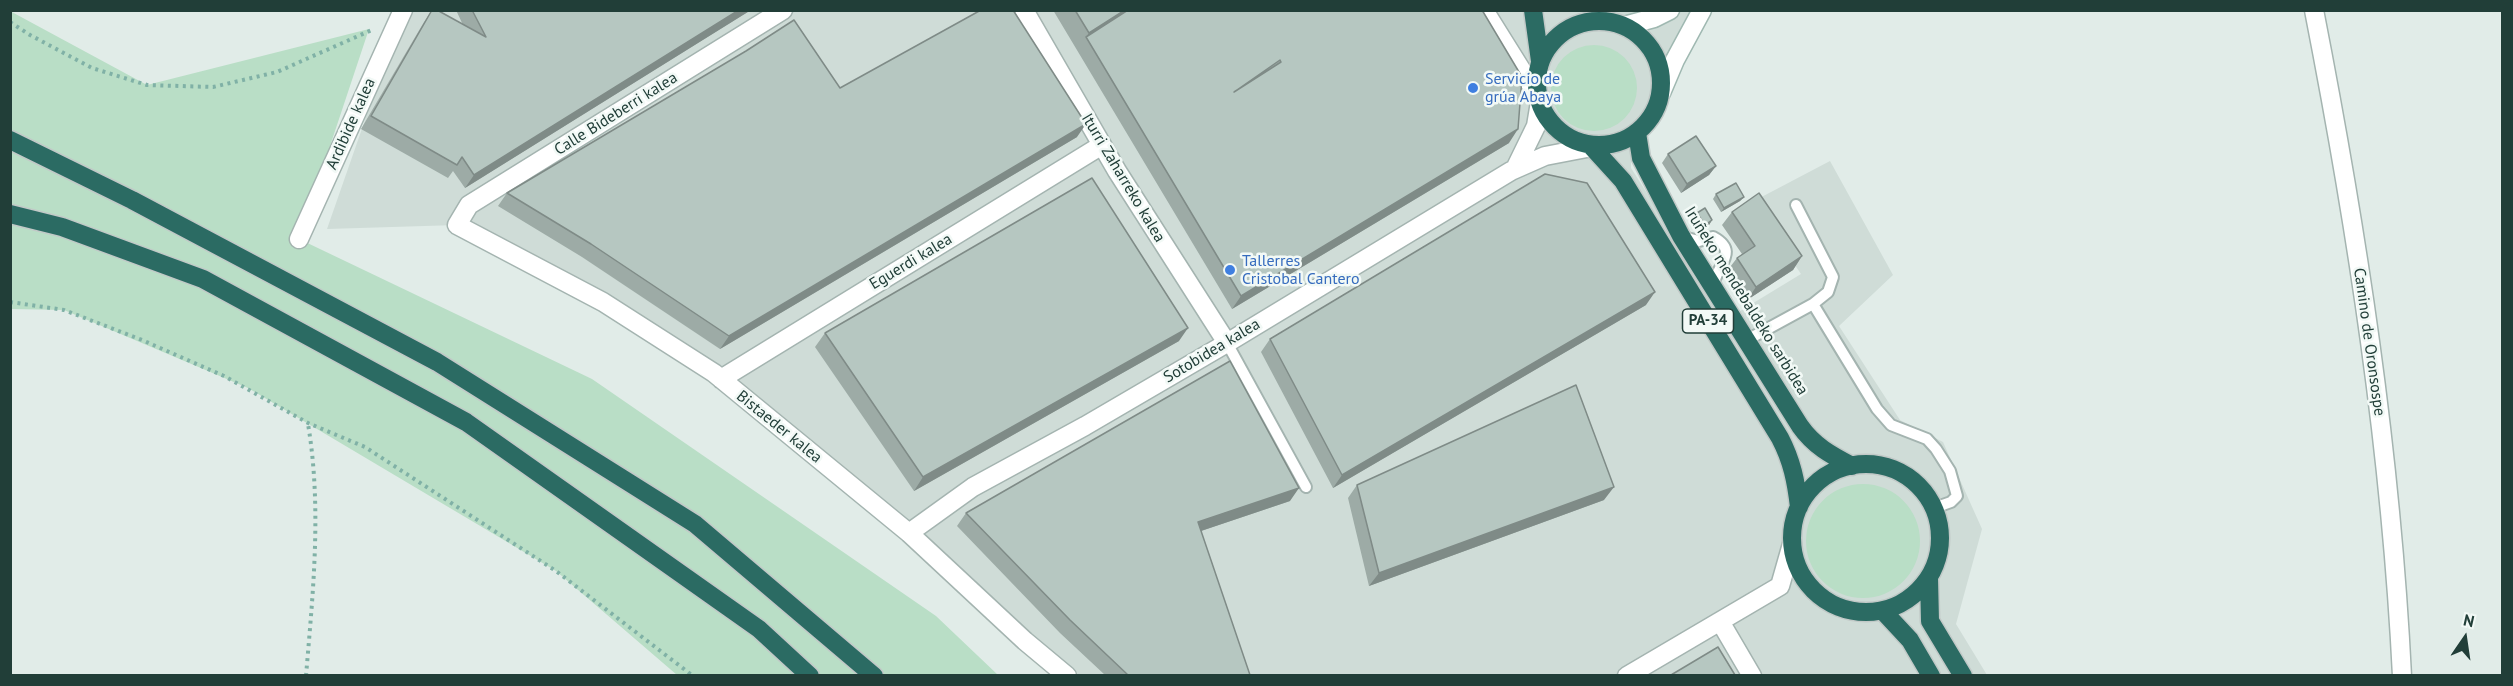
<!DOCTYPE html>
<meta charset="utf-8">
<style>
body{margin:0}
#map{position:relative;width:2513px;height:686px;overflow:hidden;background:#e1ece8;font-family:"PT Sans",sans-serif}
canvas{display:block}
.frame{position:absolute;inset:0;border:12px solid #213e38;pointer-events:none}
.north{position:absolute;left:2435px;top:608px;width:60px;height:60px;-webkit-text-stroke:4px #f2f9f6;paint-order:stroke;rotate:13deg;font-size:16px;font-weight:700;line-height:24px;text-align:center;color:#213e38}
.north::after{content:'';display:block;margin:auto;width:21px;height:27px;background:#213e38;clip-path:polygon(50% 0,100% 100%,50% 72%,0 100%)}
</style>
<div id="map">
<canvas width="2513" height="686"></canvas>
<div class="frame"></div>
<div class="north">N</div>
</div>
<script>
const ctx = document.querySelector('canvas').getContext('2d');
ctx.lineJoin = 'round';
function fill(path, color) { ctx.fillStyle = color; ctx.fill(path, 'evenodd'); }
function stroke(path, color, width, dash) { ctx.strokeStyle = color; ctx.lineWidth = width; ctx.lineCap = dash ? 'butt' : 'round'; ctx.setLineDash(dash || []); ctx.stroke(path); }
function drawText(font, color, halo, rows, align = 'center') {
  ctx.font = font + ' "PT Sans",sans-serif'; ctx.lineWidth = 5; ctx.setLineDash([]); ctx.textBaseline = 'middle'; ctx.strokeStyle = halo; ctx.fillStyle = color; for (const [text, x, y, turn = 0] of rows) {
    ctx.save(); ctx.translate(x, y); ctx.rotate((+turn || 0) * Math.PI / 180); ctx.textAlign = isNaN(turn) ? turn : align; if (halo) ctx.strokeText(text, 0, 0); ctx.fillText(text, 0, 0); ctx.restore();
  }
}
fill(new Path2D(`
 M403,11H1702L1663,95L1631,150V168L1727,319L1801,274L1752,202L1830,161L1893,275L1839,326L1900,420L1943,442L1982,529L1956,624L1987,675H1067L714,373L457,225L327,229Z`), '#cfdcd7');
fill(new Path2D(`
 M10,11L147,85L369,29L299,239L592,379L936,616L998,675H677L556,571L248,388L64,310L11,309Z
 M1551 88a43 43 0 1 1 86 0a43 43 0 1 1-86 0Z
 M1806 541a57 57 0 1 1 114 0a57 57 0 1 1-114 0Z`), '#b9dec6');
const lane = new Path2D(`
 M1796,205L1833,277L1828,292L1813,304
 M1683,237L1699,241L1713,237C1741,252 1715,266 1713,287
 M1747,340L1813,304L1877,409L1891,425L1927,439L1936,449L1950,471L1957,496L1951,502L1934,508
 M1227,343L1306,487`);
const street = new Path2D(`
 M783,10L469,205L457,225L603,302L714,373L909,533L1025,641L1067,676
 M1024,10L1117,171L1227,343
 M1484,10L1539,98
 M2314,10C2357,230 2391,452 2402,676
 M1515,169L1536,126L1540,102
 M299,239L403,10
 M721,379L1102,145
 M909,533L973,487L1085,426L1227,343L1511,171L1545,156L1592,147
 M1721,623L1752,676
 M1627,676L1780,586L1792,544`);
const secondary = new Path2D(`
 M1624,26L1654,18L1670,10
 M1661,93L1675,60L1702,10`);
const highway = new Path2D(`
 M1533,10L1540,61
 M1537 83a62 62 0 1 1 124 0a62 62 0 1 1-124 0Z
 M1637,133L1641,158L1681,236L1800,426C1814,446 1831,455 1852,466
 M10,140L132,200L437,362L695,524L874,676
 M1592,147L1623,181L1780,438C1792,461 1796,481 1799,507
 M10,214L62,227L203,279L466,422L759,629L810,676
 M1792 538a74 74 0 1 1 148 0a74 74 0 1 1-148 0Z
 M1929,578L1930,621L1963,676
 M1883,611L1910,640L1931,676`);
stroke(lane, '#a4b4b0', 14);
stroke(street, '#a4b4b0', 21);
stroke(secondary, '#9fb8b1', 21);
stroke(highway, '#c1c9c7', 21);
stroke(new Path2D(`
 M10,22L30,35L92,68L147,85L213,87L277,72L374,29
 M10,302L64,310L142,340L224,376L308,423L365,447L556,571L693,676
 M306,676C313,592 322,507 308,424`), '#80b1a6', 4, [3, 4.5]);
stroke(lane, '#fff', 10);
stroke(street, '#fff', 18);
stroke(secondary, '#fff', 18);
stroke(highway, '#2b6b63', 18);
fill(new Path2D(`
 M432,10L463,25L456,10H751L465,188L453,171L448,178L361,129L424,22Z
 M1053,10H1482L1509,143L1232,309Z
 M840,88L1077,137L720,349L582,257L498,206L507,193Z
 M1668,154L1716,166L1709,175L1681,193L1662,163Z
 M1716,194L1744,197L1740,201L1721,212L1713,199Z
 M1732,212L1802,256L1793,270L1747,300L1727,271L1737,258L1742,254L1722,225Z
 M1697,213L1712,220L1709,225L1701,229L1694,217Z
 M1646,305L1333,488L1261,352L1270,339Z
 M825,333L1179,341L914,491L815,347Z
 M1357,485L1604,500L1369,586L1348,498Z
 M1290,501L1201,531L1250,675H1105L1060,633L957,526L966,513Z`), '#9daba6');
fill(new Path2D(`
 M739,10H751L465,188L474,175Z
 M1125,10H1141L1086,37L1089,33Z
 M1086,124L1077,137L720,349L729,336Z
 M1518,129L1509,143L1232,309L1241,296Z
 M1716,166L1709,175L1681,193L1687,184Z
 M1744,197L1740,201L1721,212L1724,208Z
 M1712,220L1709,225L1701,229L1705,225Z
 M1802,256L1793,270L1747,300L1756,287Z
 M1655,292L1646,305L1333,488L1342,475Z
 M1188,328L1179,341L914,491L923,477Z
 M1614,487L1604,500L1369,586L1379,573Z
 M1299,488L1290,501L1189,535L1198,522Z`), '#7f8b87');
const building = new Path2D(`
 M432,10H437L486,37L472,10H739L474,175L462,157L457,165L371,116Z
 M981,10H1013L1086,124L729,336L591,244L507,193L746,51L794,20L840,88Z
 M1075,10H1125L1089,33Z
 M1128,10H1482L1522,77L1518,129L1241,296L1086,37ZM1280,60L1281,62L1234,92Z
 M1696,136L1716,166L1687,184L1668,154Z
 M1545,174L1587,183L1655,292L1342,475L1270,339Z
 M1092,178L1188,328L923,477L825,333Z
 M1736,183L1744,197L1724,208L1716,194Z
 M1759,193L1802,256L1756,287L1737,258L1755,246L1732,212Z
 M1705,208L1712,220L1705,225L1697,213Z
 M1230,361L1299,488L1198,522L1250,675H1128L1070,620L966,513Z
 M1576,385L1614,487L1379,573L1357,485Z
 M1718,647L1735,675H1671Z`);
fill(building, '#b6c7c1');
stroke(building, '#7f8b87', 1.5);
for (const [x, y, r, color] of [
 [1473,88,6,"#3f7fe0"],
 [1230,270,6,"#3f7fe0"]
]) { const dot = new Path2D(); dot.arc(x, y, r, 0, 2 * Math.PI); ctx.fillStyle = color; ctx.fill(dot); stroke(dot, '#f2f9f6', 2); }
for (const [x, y, w] of [
 [1708,321,51]
]) { const box = new Path2D(); box.roundRect(x - w / 2, y - 12, w, 24, 4.5); ctx.fillStyle = '#f2f9f6'; ctx.fill(box); stroke(box, '#213e38', 1.5); }
drawText('bold 15px', '#213e38', null, [
 ["PA-34",1708,321]
]);
drawText('16px', '#366cbe', '#f2f9f6', [
 ["Servicio de",1485,79],
 ["grúa Abaya",1485,97],
 ["Tallerres",1242,261],
 ["Cristobal Cantero",1242,279]
], 'left');
drawText('16px', '#213e38', '#f2f9f6', [
 ["Calle Bideberri kalea",616,114,-32],
 ["Ardibide kalea",351,124,-66],
 ["Iturri Zaharreko kalea",1123,178,59],
 ["Eguerdi kalea",911,262,-31],
 ["Iruñeko mendebaldeko sarbidea",1746,301,58],
 ["Camino de Oronsospe",2369,342,82],
 ["Sotobidea kalea",1212,351,-31],
 ["Bistaeder kalea",779,427,39]
]);
</script>
